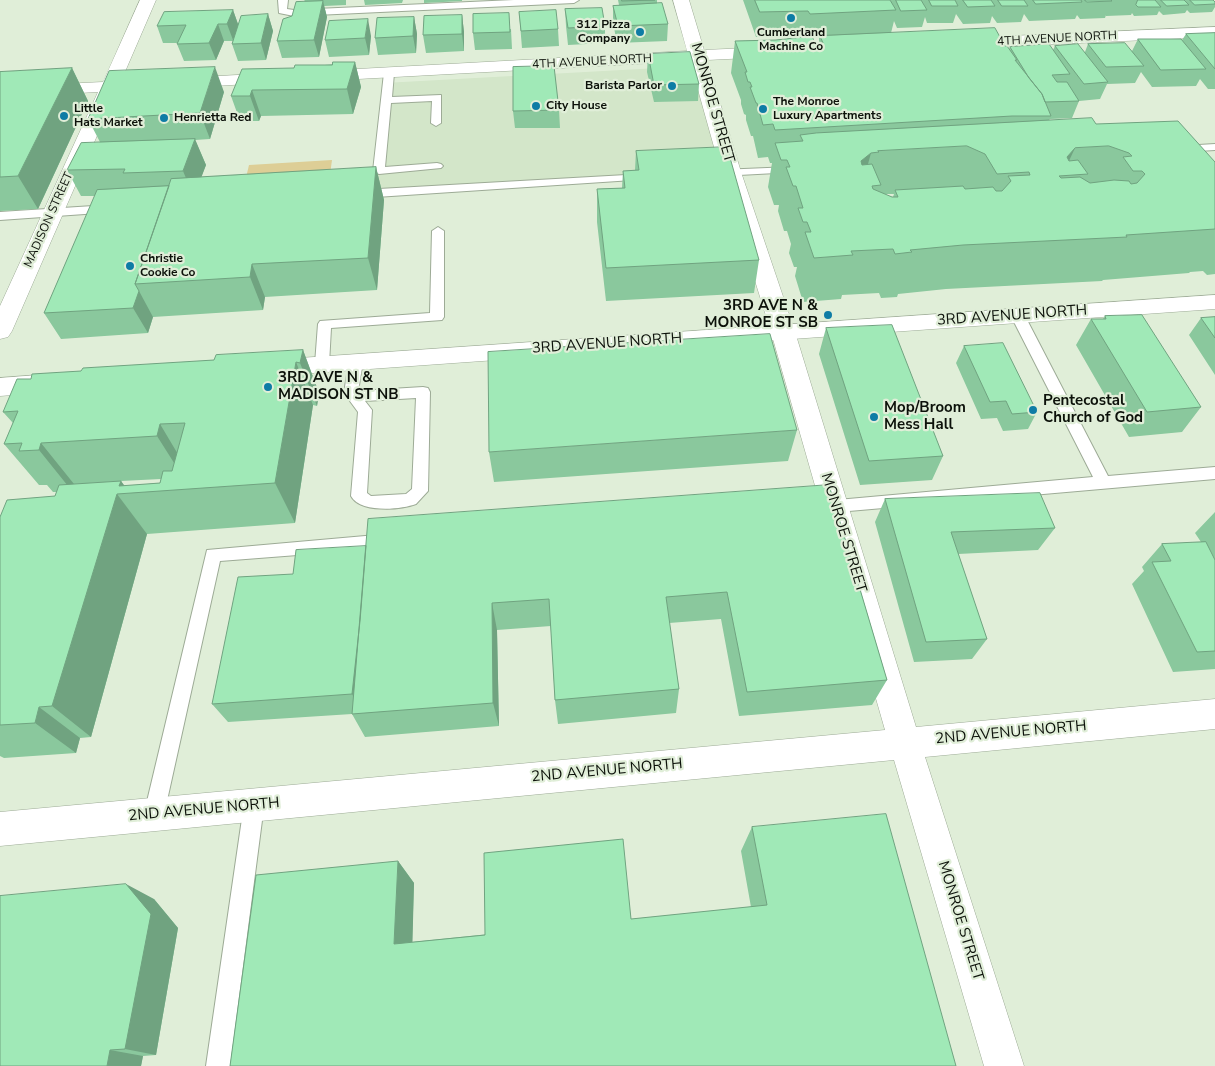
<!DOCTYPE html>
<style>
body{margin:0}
canvas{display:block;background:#e0eed8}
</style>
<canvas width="1215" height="1066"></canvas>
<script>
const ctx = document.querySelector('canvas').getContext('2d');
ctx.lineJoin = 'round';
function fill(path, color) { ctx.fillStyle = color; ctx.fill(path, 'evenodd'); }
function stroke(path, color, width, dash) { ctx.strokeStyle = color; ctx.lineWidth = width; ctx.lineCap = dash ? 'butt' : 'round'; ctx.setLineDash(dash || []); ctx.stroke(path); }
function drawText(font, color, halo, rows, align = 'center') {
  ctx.font = font + ' "Nunito Sans",sans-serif'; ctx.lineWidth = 4.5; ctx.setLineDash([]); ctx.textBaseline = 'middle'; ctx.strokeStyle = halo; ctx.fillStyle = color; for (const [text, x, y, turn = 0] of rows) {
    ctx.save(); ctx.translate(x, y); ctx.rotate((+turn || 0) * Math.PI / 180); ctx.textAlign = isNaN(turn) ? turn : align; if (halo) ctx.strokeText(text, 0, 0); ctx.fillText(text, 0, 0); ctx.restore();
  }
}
fill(new Path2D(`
 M695,66L723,170L372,191L384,83Z`), '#d3e6c9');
fill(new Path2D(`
 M332,160L329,182L244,186L249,165Z`), '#ddce96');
const service = new Path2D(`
 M278,0H288L287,9L294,10L514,0H579L574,3L294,16L279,13Z
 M389,70L394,73L392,97L441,95V123L436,126L431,123L432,101L391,103L385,167L437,163L441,164L443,166L441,168L379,174L373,171L384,73Z
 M1215,144V150L1182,152L1176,149L1182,146Z
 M791,167L795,168L797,170L795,172L720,176L714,173L720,170Z
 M644,174L648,175L650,177L648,179L361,198L355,194L361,190Z
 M109,205L115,209L113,212L0,220V212Z
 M438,227L444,231V317L442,320L331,328L329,364L327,368H317L315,364L318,324L320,321L430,313L432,231Z
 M1018,311L1023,313L1025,316L1108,476L1215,467V479L826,513L820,512L818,507L820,502L826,501L1093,477L1011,316L1013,313Z
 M356,357L361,358L363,362L358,391L423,387L428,388L430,392L428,491L416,504C400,510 360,513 351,496L358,412L344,393L349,362L351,358ZM416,398L412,489L406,494L371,496L367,493L372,410L365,401Z
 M388,534L394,536L396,541L394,546L388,548L220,561L164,814L161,821L154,824L147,821L144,814L207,550Z
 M254,795L261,798L264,805L230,1066H206L244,805L247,798Z`);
const minor = new Path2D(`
 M140,0H156L121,81H147L150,85L147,89L116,92L12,331L8,337L0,339V306L98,92L0,97V87L103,82Z
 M673,0H689L704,50L770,47L776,48L778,52L776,56L770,57L707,60L741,172L795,332L916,727L1215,699V729L925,757L1024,1066H984L894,760L0,846V812L885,730L771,332L721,172L690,61L321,81L315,80L312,76L315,72L321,71L687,51Z
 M1215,27V37L965,48L959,47L957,43L959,39L965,38Z
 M276,73L282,74L285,78L282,82L181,88L175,87L172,83L175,79L181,78Z`);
const tertiary = new Path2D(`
 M1215,295V309L271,376L263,374L259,368L263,362L271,360Z
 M51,374L60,377L63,383L60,389L51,392L0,396V378Z`);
stroke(service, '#9dab96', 2);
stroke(minor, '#9dab96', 1);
stroke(tertiary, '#9dab96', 1);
fill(service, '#fff');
fill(minor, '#fff');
fill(tertiary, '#fff');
fill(new Path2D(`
 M304,0H346V5L324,6L327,17L319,57L282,58L277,41L305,1Z
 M364,0H403L402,3L365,5Z
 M424,0H462V1L424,3Z
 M618,0H657V4L668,24L667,41L617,43L613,23V6L619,5Z
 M743,0H890L891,1V0H1213L1215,2V7L1212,12L1190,13L1187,10L1185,13L1163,15L1159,11L1157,15L1134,16L1132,13L1131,15L1106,16V15L1105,18L1080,19L1077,15L1075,19L1029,21L1024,14L1021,22L997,23L992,16L990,23L963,24L956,14L953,23H927L925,17L922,27L897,28L894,21L891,33L1005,46L1009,49L1010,47L1053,50L1055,46L1085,52L1088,44L1132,51L1138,39L1182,40L1186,34L1215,33V89H1208L1200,79L1196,86L1152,87L1141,72L1135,83L1107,84L1100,99L1079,101L1072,118L1050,119L1049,120L1096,124L1215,162V274L1207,275L1203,271L1190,272L1189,273L1103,280L1102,281L946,289L898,294L897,297L881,298L879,293L842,295L841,299L803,302L795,276L797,267H794L789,253L791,244L787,231H784L778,211L779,205H774L768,187L772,163H770L768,157L758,158L753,136H751L746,120V115L744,114L741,104V100L731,73L735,41L776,40L805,37L804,36L756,37ZM812,38H819V43H815ZM884,194H894L893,197H892Z
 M565,9L605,26V43L568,45L566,26Z
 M233,10L238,24L268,14L273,31L266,60L238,61L232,44L233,41H224L216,60L184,61L177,44L178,43H163L157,26Z
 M519,12L558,29L559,46L522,48Z
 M462,15L464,32V51L426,53L423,35Z
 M414,17L417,34L416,53L378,55L375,38Z
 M511,29L512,49L475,50L473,33Z
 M371,36L369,55L329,57L325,40Z
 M648,54L699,84L698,101L654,102L647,72Z
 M355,62L361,87L353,114L261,116L259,121H240L231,96L294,68Z
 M72,68L88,101L38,209L0,211V72Z
 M224,92L210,139L195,140L206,165L201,177L376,167L384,200L377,290L265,297L263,310L153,317L148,333L61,339L44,313L95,196H81L67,170L100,142L88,119Z
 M559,110L560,128H515L513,111Z
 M636,151L759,260L754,293L606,301L597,222V189L622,188L623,171L635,170Z
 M1105,316L1201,407L1182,432L1129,437L1076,345L1091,319H1103Z
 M1215,317V375L1189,335L1201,318Z
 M826,328L943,456L932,480L860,485L819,354Z
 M964,346L1037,412L1028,429L1003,431L997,418L981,419L956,363Z
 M303,350L319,393L317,406L313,405L295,523L147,534L91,737L80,738L76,753L4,758L0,756V517L55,496L57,492H53L47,485H39L4,444L13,423L3,412L31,379L81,371L214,360ZM161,479L160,483L124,486L121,481Z
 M797,430L788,461L494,482L489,452Z
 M829,485L887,680L872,705L739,716L721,619L669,623L679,689L676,713L558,724L555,700L551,626L497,630L499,726L365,737L352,714L228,722L212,704L293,574L366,546Z
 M885,499L1055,528L1038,550L958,554L987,639L972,659L914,662L875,522Z
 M1215,512V669L1173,672L1132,584L1144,571L1142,567L1162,544L1201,542L1195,533Z
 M752,827L956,1066H230L398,861L414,883L412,942L751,907L741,851Z
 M154,899L178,928L156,1055L143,1056L141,1066H0Z`), '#8ac89d');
fill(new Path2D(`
 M323,1L327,17L319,57L314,40Z
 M233,10L239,27L233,40L227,24Z
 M268,14L273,31L266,60L261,43Z
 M462,15L464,32V51L462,34Z
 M414,17L417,34L416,53L413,36Z
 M368,19L371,36L369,55L365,38Z
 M218,24L224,41L216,60L209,43Z
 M355,62L361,87L353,114L347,89Z
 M215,67L224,92L210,139L200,113Z
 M72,68L88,101L38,209L18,176Z
 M252,90L261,116L259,121L250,96Z
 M195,139L206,165L194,197L183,171Z
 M1075,148L1062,176H1059L1067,157Z
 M871,153L859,197L861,161Z
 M376,167L384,200L377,290L368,258Z
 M252,264L265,297L263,310L250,277Z
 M139,291L153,317L148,333L133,308Z
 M303,350L319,393L317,406L300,363Z
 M296,362L313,405L295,523L275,483Z
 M160,424L185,466L183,477L157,436Z
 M41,443L74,484L72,491L39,450Z
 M121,481L130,493L119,486Z
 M117,494L147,534L91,737L52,706Z
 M368,545L362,713L352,694Z
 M492,603L497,630L499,726L493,703Z
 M39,707L80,738L76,753L35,723Z
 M398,861L414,883L412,960L394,944Z
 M126,884L154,899L178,928L156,1055L125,1049Z
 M110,1050L143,1056L141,1066H107Z`), '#70a380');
const building = new Path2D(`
 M622,0H655L622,1Z
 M755,0H890L896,10L810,14L808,11L760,12Z
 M896,0H921L927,10L901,11Z
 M929,0H955L958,6H932Z
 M963,0H991L995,6L968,7Z
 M998,0H1024L1028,6H1002Z
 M1033,0H1081L1082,2L1036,4Z
 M1085,0H1111L1112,1L1087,2Z
 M1138,0H1155L1161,7H1138L1136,5Z
 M1161,0H1184L1189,5L1167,6Z
 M1190,0H1213L1215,2V4L1195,5Z
 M323,1L314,40L277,41L283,19L292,16L296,2Z
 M662,3L668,24L618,26L613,6Z
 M602,8L605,26L568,28L565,9Z
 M233,10L227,24H218L209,43L177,44L186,25L157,26L164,12Z
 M556,10L558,29L521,31L519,12Z
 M509,13L510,32L473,33V14Z
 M268,14L261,43L232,44L241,16Z
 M462,15V34L423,35L424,16Z
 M414,17L413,36L375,38L377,18Z
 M368,19L365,38L325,40L329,21Z
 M995,28L1005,46H1007L1017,60H1015L1042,94L1051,116H1012L775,130L773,124L763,125L757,103H756L750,87H752L750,82H748L745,72H747L735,41L776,40L812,36L815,43H823L820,36Z
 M1215,33V69L1186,34Z
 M1138,39H1181L1206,69L1161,70Z
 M1125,43L1144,66L1106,67L1088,44Z
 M1049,44L1070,74L1052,75L1057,82H1067L1079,101L1045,102L1042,94L1029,78L1010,47Z
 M1078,44L1108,82L1084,84L1055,46Z
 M690,52L699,84L654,85L648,54Z
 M333,62H355L347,89L252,90L250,96H231L242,69L294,68L295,65H332Z
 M554,66L559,110L513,111V67Z
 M215,67L200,113L88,119L109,71Z
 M72,68L18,176L0,177V72Z
 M1092,118L1096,124L1178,121L1215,162V229L1126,235L1127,237L963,245L910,250L912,252L895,254L893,249L851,251L853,255L814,258L805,232H811L807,222H803L798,208H803L796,186H793L786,167H790L787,160H781L775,143L803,141L800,135L816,133ZM967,146L985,154L997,174L1029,172L1030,175L1008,176L1011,181L1002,191H996L993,187L965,189L963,186L895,190L898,197H892L873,189L872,186L881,185L872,164L862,165L861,161L871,153L879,152L878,151ZM1109,146L1129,153L1132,156L1123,157L1133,171H1142L1145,174L1137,183L1131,184L1129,181L1114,180L1090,183L1080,177L1061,178L1059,176L1088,174L1078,160L1069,161L1067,157L1075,148Z
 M195,139L183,171L123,173L125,169L67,170L81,143Z
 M727,147L759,260L606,268L597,189L625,188L623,171L639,170L636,151Z
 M376,167L368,258L252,264L250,277L135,284L171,179Z
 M169,186L135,284L139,291L133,308L44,313L97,190Z
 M1142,315L1201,407L1147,412L1091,319H1106L1105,316Z
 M1215,317V338L1201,318Z
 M892,325L943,456L869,461L826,328Z
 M770,334L797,430L489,452L488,352Z
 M1003,343L1037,412L1012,414L1006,401L990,402L964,346Z
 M303,350L300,363L296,362L275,483L117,494L52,706L39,707L35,723L0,725V517L7,500L55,496L59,485L121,481L119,486L160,483L163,471H172L185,423L160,424L157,436L41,443L39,450L19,451L22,443L4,444L18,411L3,412L17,379H31L32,374L81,371L83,368L214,360L216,355Z
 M829,485L887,680L747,692L727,592L666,597L679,689L555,700L549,599L492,603L493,703L352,714L368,519Z
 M1040,493L1055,528L951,532L987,639L926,642L885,499Z
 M1206,542L1215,560V651L1197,652L1152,562L1171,561L1162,544Z
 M366,546L360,621L352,694L212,704L238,577L293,574L296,550Z
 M886,814L956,1066H230L256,875L398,861L394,944L485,935L484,853L623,839L631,919L767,905L752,827Z
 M126,884L151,914L125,1049L110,1050L107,1066H0V896Z`);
fill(building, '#a0e9b7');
stroke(building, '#70a380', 1);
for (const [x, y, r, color] of [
 [791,18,5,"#0e7ca5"],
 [640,32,5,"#0e7ca5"],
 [672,86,5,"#0e7ca5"],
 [536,106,5,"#0e7ca5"],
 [763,109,5,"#0e7ca5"],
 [64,116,5,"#0e7ca5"],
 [164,118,5,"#0e7ca5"],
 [130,266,5,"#0e7ca5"],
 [828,315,5,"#0e7ca5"],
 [268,387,5,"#0e7ca5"],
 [1033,410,5,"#0e7ca5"],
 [874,417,5,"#0e7ca5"]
]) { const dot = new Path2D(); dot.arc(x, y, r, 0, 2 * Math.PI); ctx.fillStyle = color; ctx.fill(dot); stroke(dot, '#e0eed8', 2); }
drawText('bold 12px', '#0c110a', '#e0eed8', [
 ["312 Pizza",630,25,"right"],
 ["Company",630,39,"right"],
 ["Cumberland",791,33,"center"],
 ["Machine Co",791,47,"center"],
 ["Barista Parlor",662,86,"right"],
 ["The Monroe",773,102],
 ["Luxury Apartments",773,116],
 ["City House",546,106],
 ["Little",74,109],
 ["Hats Market",74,123],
 ["Henrietta Red",174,118],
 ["Christie",140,259],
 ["Cookie Co",140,273]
], 'left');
drawText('12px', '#0c110a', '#e0eed8', [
 ["4TH AVENUE NORTH",1057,39,-3],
 ["4TH AVENUE NORTH",592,62,-3],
 ["MADISON STREET",49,220,-66]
]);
drawText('15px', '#0c110a', '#e0eed8', [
 ["MONROE STREET",712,103,74],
 ["3RD AVENUE NORTH",1012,316,-4],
 ["3RD AVENUE NORTH",607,344,-4],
 ["MONROE STREET",843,533,73],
 ["2ND AVENUE NORTH",1011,733,-5],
 ["2ND AVENUE NORTH",607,771,-5],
 ["2ND AVENUE NORTH",204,810,-5],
 ["MONROE STREET",960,921,73]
]);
drawText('bold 15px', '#0c110a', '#e0eed8', [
 ["3RD AVE N &",818,306,"right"],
 ["MONROE ST SB",818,323,"right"],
 ["3RD AVE N &",278,378],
 ["MADISON ST NB",278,395],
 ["Pentecostal",1043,401],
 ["Church of God",1043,418],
 ["Mop/Broom",884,408],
 ["Mess Hall",884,425]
], 'left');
</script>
